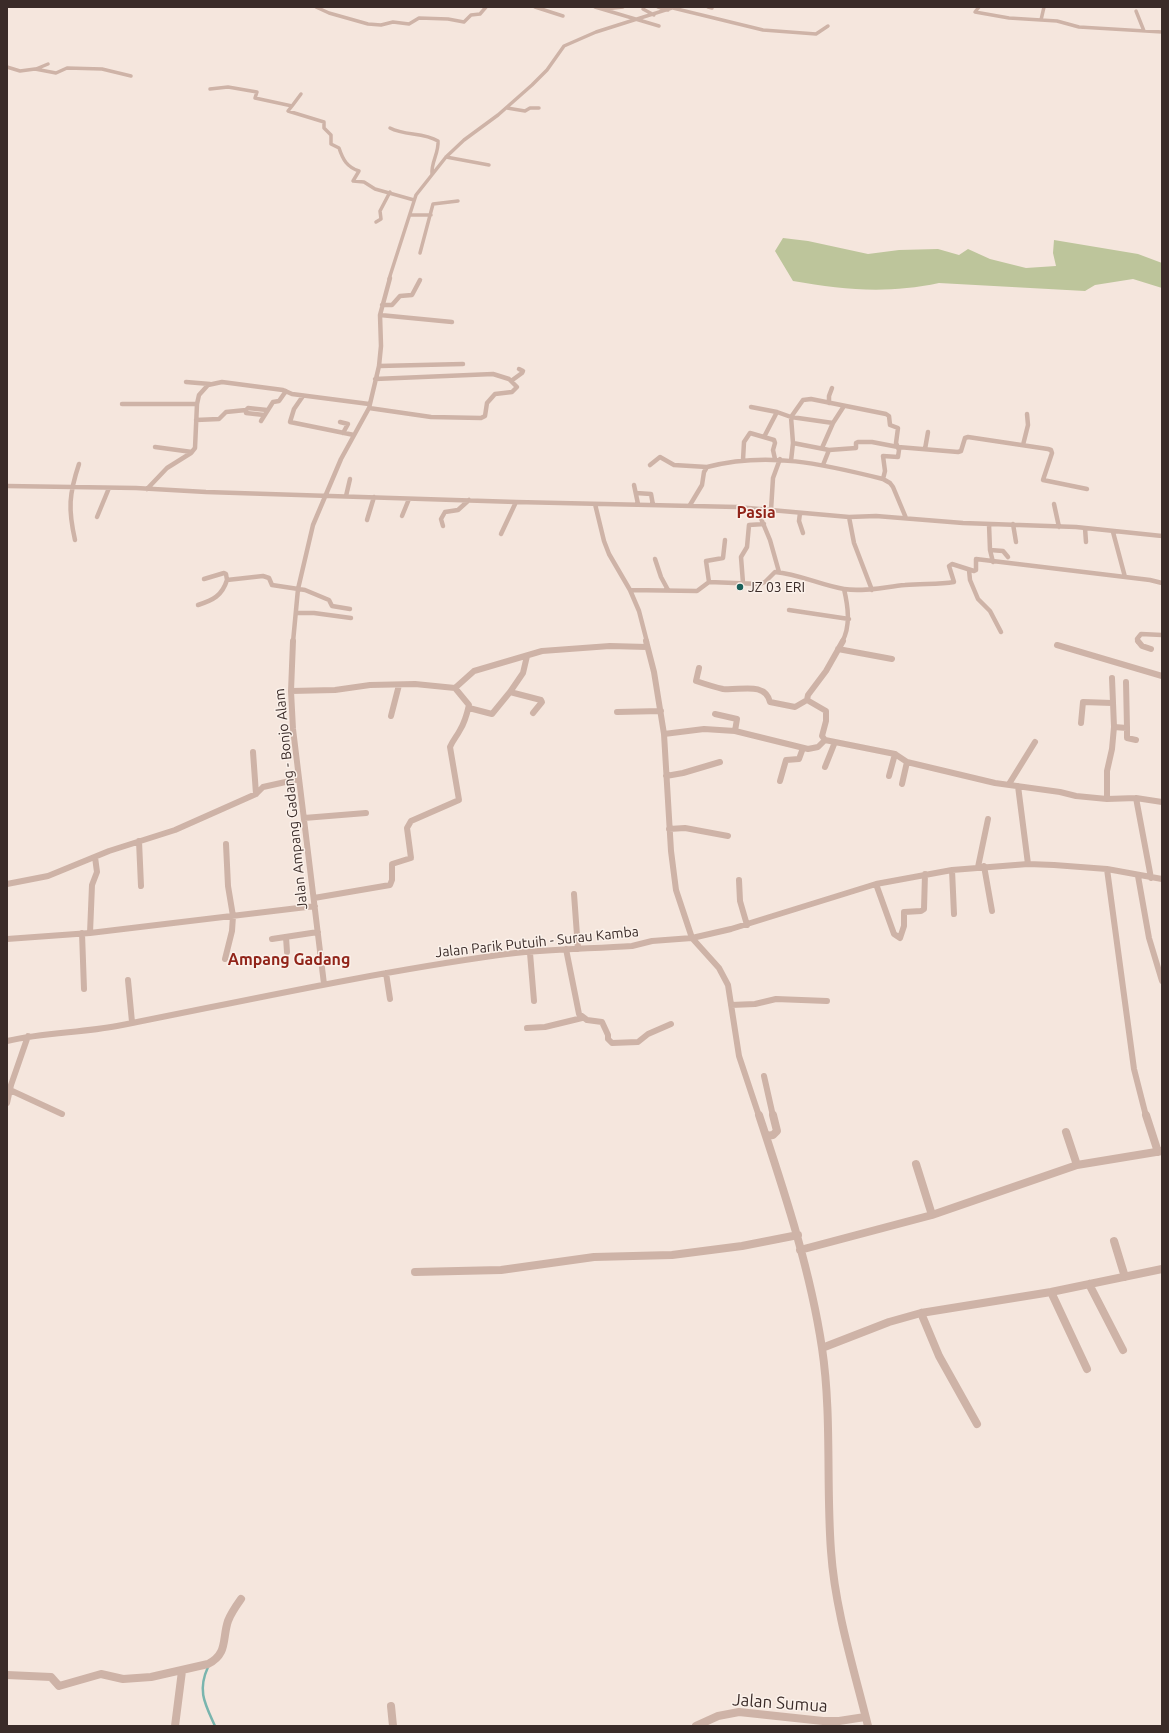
<!DOCTYPE html>
<style>
body{margin:0}
#map{position:relative;width:1169px;height:1733px;overflow:hidden;background:#f5e6dd;font-family:Ubuntu,sans-serif}
canvas{display:block}
.frame{position:absolute;inset:0;border:8px solid #3a2b28;pointer-events:none}
</style>
<div id="map">
<canvas width="1169" height="1733"></canvas>
<div class="frame"></div>
</div>
<script>
const ctx = document.querySelector('canvas').getContext('2d');
ctx.lineJoin = 'round';
function fill(path, color) { ctx.fillStyle = color; ctx.fill(path, 'evenodd'); }
function stroke(path, color, width, dash) { ctx.strokeStyle = color; ctx.lineWidth = width; ctx.lineCap = dash ? 'butt' : 'round'; ctx.setLineDash(dash || []); ctx.stroke(path); }
function drawText(font, color, halo, rows, align = 'center') {
  ctx.font = font + ' Ubuntu,sans-serif'; ctx.lineWidth = 3; ctx.setLineDash([]); ctx.textBaseline = 'middle'; ctx.strokeStyle = halo; ctx.fillStyle = color; for (const [text, x, y, turn = 0] of rows) {
    ctx.save(); ctx.translate(x, y); ctx.rotate((+turn || 0) * Math.PI / 180); ctx.textAlign = isNaN(turn) ? turn : align; if (halo) ctx.strokeText(text, 0, 0); ctx.fillText(text, 0, 0); ctx.restore();
  }
}
fill(new Path2D(`
 M783,238L808,241L868,254L899,250L938,249L959,255L968,249L990,259L1026,268L1056,266L1053,253L1054,240L1138,254L1162,263V288L1133,279L1095,285L1085,291L939,283C887,294 844,290 793,281L775,251Z`), '#bdc59b');
stroke(new Path2D(`
 M208,1667C197,1691 205,1704 215,1726`), '#79b5ae', 2.5);
stroke(new Path2D(`
 M316,7L329,13L368,24L381,25L393,22L409,24L419,18L448,19L464,22L471,15L480,14L486,7
 M535,7L563,16
 M595,7L659,26
 M658,7L668,10
 M708,7L712,8
 M979,7L975,12L1009,18L1041,20
 M1044,7L1041,20L1057,21L1079,27L1162,32
 M673,8L763,30L816,34L828,26
 M605,9L623,7
 M643,9L654,15
 M1136,11L1144,31
 M7,67L20,71L35,69L56,73L67,68L102,69L131,76
 M36,69L48,64
 M210,89L228,87L257,92L255,98L292,106L288,111L324,122V128L331,135V144L339,148C343,160 347,167 359,171L353,181L364,182L375,189L414,200
 M292,106L301,94
 M507,108L525,111L530,108H539
 M390,128C405,136 423,132 438,141C439,153 431,162 432,174
 M446,157L489,165
 M411,215H431
 M376,222L381,219L380,211L390,192
 M420,253L433,204L458,201
 M389,279L416,195L446,157L464,140L498,115L532,85L547,70L564,46L596,32L675,7`), '#ceb3a7', 3.5);
stroke(new Path2D(`
 M382,305H392L400,296L412,295L420,280
 M380,315L452,322
 M379,366L463,364
 M511,381L522,373L523,371L519,369
 M186,382L210,384
 M303,396L294,409L290,422L354,435
 M829,403V396L832,388
 M122,404H197
 M751,407L777,412
 M369,408L431,417L481,418L485,416L487,403L495,394L512,392L517,387L509,379L493,374L375,379
 M246,410V413L264,415
 M196,420L219,419L226,412L246,410L248,408L267,410
 M261,421L273,402L279,401L286,391
 M340,422L348,424L343,433
 M764,437L777,412L791,417L833,423
 M793,443L829,450L856,448V443L858,442H872L898,447L958,452L961,451L965,438L968,437L1048,449L1051,450L1052,453L1043,480L1087,489
 M1023,445L1028,425L1027,414
 M155,447L192,452
 M822,448L833,423L844,406
 M925,449L928,432
 M743,460L744,442L750,433L774,440L775,443L773,450L775,459
 M791,461L793,443L791,417L803,400L811,399L886,414L889,416L890,425L898,428L896,443L899,450L898,457L883,456L885,471L883,479
 M650,465L660,457L674,465L707,467
 M823,465L829,450
 M634,485L638,504
 M7,486L136,488L206,492L516,502L737,507L849,517L876,516L963,523L1076,527L1162,536
 M147,489L167,468L191,453L195,448L197,404L199,395L208,385L222,382L283,390L292,394L369,404
 M636,493L651,494L653,505
 M346,496L350,479
 M595,504L604,541L609,554L630,590L639,611L647,642
 M1054,504L1059,527
 M690,505L702,485L704,472L707,467C768,451 823,464 883,479L890,483L893,487L906,518
 M757,509L770,540L779,572
 M771,510L773,478L780,459
 M800,513L799,521L803,533
 M402,516L409,499
 M97,517L109,488
 M849,517L854,543L872,590
 M367,520L374,497
 M989,524L990,550L993,562
 M1013,524L1016,542
 M443,526L441,519L445,512L458,510L469,500
 M1085,528L1086,542
 M1113,532L1125,577
 M501,534L516,502
 M75,540C68,509 69,494 79,464
 M990,550L1003,551L1008,557
 M655,559L661,577L668,590
 M969,570L970,580L978,599L990,611L1001,632
 M204,579L224,573L226,574L227,580
 M709,582L706,561L723,558L725,540
 M743,583L741,557L747,547L749,525L764,524
 M630,590L697,591L709,582L760,584L765,582L775,572C799,574 820,585 844,589C864,592 884,587 905,585C921,583 938,585 954,582L949,566L952,564L974,571L976,570V559L1150,580L1162,583
 M198,605C213,600 222,596 227,580L263,576L269,578L272,585L305,590L329,600L332,606L350,609
 M789,610L849,619
 M296,613H314L351,618
 M293,642L298,589L313,525L341,459L369,408L379,366L381,346L380,315L390,278
 M842,642C851,626 848,606 844,589
 M1138,642L1137,639L1141,634L1162,635`), '#ceb3a7', 4.5);
stroke(new Path2D(`
 M293,641L291,691L293,729L324,984
 M646,641L654,672L664,734L671,851L676,890L692,938L719,968L728,985L739,1056L759,1116
 M1138,641L1142,646L1151,649
 M1057,645L1162,676
 M838,649L892,659
 M527,656L523,673L510,692L541,700L542,702L533,713
 M699,668L696,681C705,684 714,687 723,689C739,691 765,681 770,702L795,707L807,700
 M291,691L335,690L370,685L415,684L455,688L474,671L542,651L610,646L647,647
 M469,708L492,714L510,692
 M617,712L661,711
 M715,714L737,719L735,731
 M391,716L399,685
 M1081,723L1083,702L1112,703
 M1114,727L1127,728L1126,682
 M1127,728V738L1136,740
 M664,734L704,729L735,731L808,749L818,747L825,740L822,736L826,721V711L807,700L808,695L826,671L843,641
 M825,740L895,754L907,762L995,783L1060,792L1076,796L1107,799L1136,798L1162,802
 M253,752L256,794
 M825,767L835,742
 M666,776L683,773L720,762
 M889,776L895,754
 M780,781L786,760L799,759L803,748
 M902,784L907,762
 M1009,784L1035,742
 M1018,786L1028,864
 M1136,798L1151,878
 M1107,799V771L1112,749L1114,727L1112,678
 M304,818L366,813
 M669,829L685,828L728,836
 M139,841L141,886
 M984,866L992,911
 M978,867L988,819
 M1107,869L1134,1069L1146,1116
 M952,870L954,914
 M1138,876L1149,938L1162,981
 M739,880L740,901L747,925
 M7,884L48,876L109,851L175,830L256,794L263,787L299,779
 M876,884L894,934L900,938L904,926V912L921,911L924,909L925,874
 M574,894L578,949
 M314,898L390,885L392,880V864L411,858L407,828L411,821L459,800L450,747C453,740 457,736 460,730C465,722 467,714 469,705L455,688
 M82,933L84,989
 M90,933L92,885L97,872L95,857
 M286,937L287,952
 M7,939L90,933L315,906
 M272,939L318,932
 M566,949L579,1014L587,1020L602,1022L608,1035V1039L612,1043L638,1042L648,1034L671,1024
 M530,953L534,1001
 M225,959L232,931L233,916L228,886L226,844
 M386,973L390,999
 M128,980L132,1022
 M731,1005L755,1004L776,999L827,1001
 M527,1028L545,1027L582,1018
 M7,1041C45,1032 80,1033 117,1026C244,1001 370,973 499,955C543,949 588,949 632,946L652,941L692,938L731,929L876,884L952,870L1028,864L1054,865L1107,869L1162,879
 M764,1076L773,1116
 M10,1090L62,1114
 M7,1103L11,1085L28,1036`), '#ceb3a7', 6);
stroke(new Path2D(`
 M759,1115C784,1191 810,1268 822,1348C832,1415 826,1484 831,1551C835,1610 854,1669 868,1726
 M1146,1115L1158,1152
 M1066,1132L1077,1165
 M766,1136L773,1135L777,1131L773,1115
 M916,1164L932,1215
 M1114,1241L1125,1277
 M800,1250L932,1215L1077,1165L1162,1151
 M415,1272L501,1270L594,1257L672,1255L742,1246L798,1235
 M1089,1284L1123,1350
 M1051,1292L1087,1369
 M921,1313L939,1356L977,1424
 M822,1348L889,1322L921,1313L1051,1292L1162,1269
 M7,1675L51,1677L59,1686L101,1674L123,1679L151,1677L208,1664C228,1654 222,1639 228,1621C231,1613 236,1606 241,1599
 M391,1706L393,1726
 M175,1726L182,1671
 M696,1726L718,1716L739,1712L823,1721H839L865,1717`), '#ceb3a7', 8);
for (const [x, y, r, color] of [
 [740,587,4,"#19605a"]
]) { const dot = new Path2D(); dot.arc(x, y, r, 0, 2 * Math.PI); ctx.fillStyle = color; ctx.fill(dot); stroke(dot, '#fbf1ea', 1.5); }
drawText('14px', '#3a2b28', '#fbf1ea', [
 ["JZ 03 ERI",748,587]
], 'left');
drawText('14px', '#3a2b28', '#fbf1ea', [
 ["Jalan Ampang Gadang - Bonjo Alam",291,799,-96],
 ["Jalan Parik Putuih - Surau Kamba",537,942,-6]
]);
drawText('bold 16px', '#912419', '#fbf1ea', [
 ["Pasia",756,513],
 ["Ampang Gadang",289,960]
]);
drawText('17px', '#3a2b28', '#fbf1ea', [
 ["Jalan Sumua",780,1703,4]
]);
</script>
